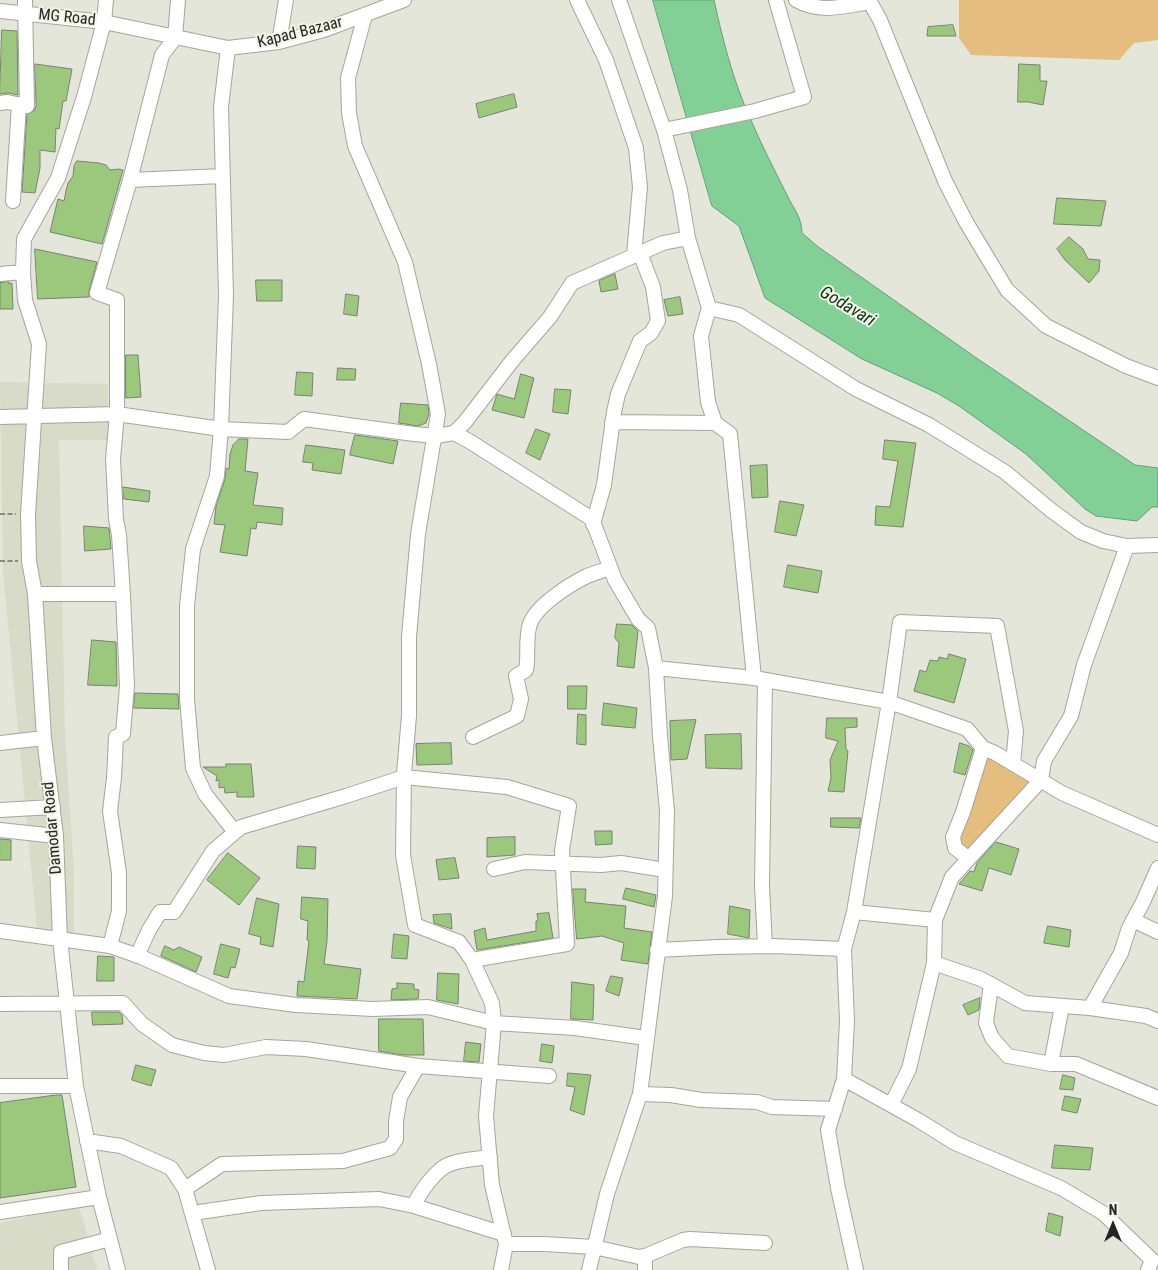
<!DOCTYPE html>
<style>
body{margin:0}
#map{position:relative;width:1158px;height:1270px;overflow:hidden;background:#e4e6d9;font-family:"Roboto Condensed",sans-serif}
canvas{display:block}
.north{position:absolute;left:1088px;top:1200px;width:50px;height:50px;-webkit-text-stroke:4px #f1f4e6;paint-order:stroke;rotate:0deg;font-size:14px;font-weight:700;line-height:20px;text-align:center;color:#252621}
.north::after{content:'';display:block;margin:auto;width:18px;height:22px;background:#252621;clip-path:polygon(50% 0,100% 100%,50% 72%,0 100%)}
</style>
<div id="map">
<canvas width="1158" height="1270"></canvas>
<div class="north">N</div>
</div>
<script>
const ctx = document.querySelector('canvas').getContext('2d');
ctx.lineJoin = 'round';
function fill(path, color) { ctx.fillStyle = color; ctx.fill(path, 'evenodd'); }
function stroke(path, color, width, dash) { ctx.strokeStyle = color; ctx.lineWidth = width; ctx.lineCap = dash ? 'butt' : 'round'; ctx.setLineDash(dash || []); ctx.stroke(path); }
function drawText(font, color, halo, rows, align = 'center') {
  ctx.font = font + ' "Roboto Condensed",sans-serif'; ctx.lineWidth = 4; ctx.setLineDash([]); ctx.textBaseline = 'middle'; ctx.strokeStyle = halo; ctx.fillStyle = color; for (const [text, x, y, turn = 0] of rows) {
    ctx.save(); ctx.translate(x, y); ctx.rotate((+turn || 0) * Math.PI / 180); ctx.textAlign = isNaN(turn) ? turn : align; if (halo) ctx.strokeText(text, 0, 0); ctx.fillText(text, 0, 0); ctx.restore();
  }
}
fill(new Path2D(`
 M0,382L108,384V440H59L65,735L74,871V934L37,930L3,572Z
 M79,1206L97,1270H0V1223Z`), '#d8dbc7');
fill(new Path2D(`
 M959,0H1158V40L1134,43L1119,60L971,55L959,38Z
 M985,752L1036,780L969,854L958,847L957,836Z`), '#e5bd7e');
const water = new Path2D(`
 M653,0H714C723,41 733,80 750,118C761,144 774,169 787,195C794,210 801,215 802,233L817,246L975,357L1135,465L1158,468V507H1152L1137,521L1096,516L1085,509L1026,454L959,406L937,393L862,359L765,298L739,226L712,206Z`);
fill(water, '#83d097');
stroke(water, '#679d74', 1);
const building = new Path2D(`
 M953,25L956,36H927L928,27Z
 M2,30L17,31L18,95L8,93L0,94Z
 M35,64L72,69L66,101H63L59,129L56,128L55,152L40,150V168L35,193L22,192L27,114L34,111L36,106Z
 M1019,64L1040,65V81H1047L1043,105L1028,102H1018Z
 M514,94L517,107L479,118L476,104Z
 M77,161L99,163L106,165L110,170L119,169L123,170L102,244L50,232L58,199L64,201L66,191L68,183L73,176L74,166Z
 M1057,198L1106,201L1101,226L1054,224Z
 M1069,237L1083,249L1088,259L1100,260L1099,271L1089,283L1065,260L1057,249Z
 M35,249L97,262L89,291V297L38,299Z
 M615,274L618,289L601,292L599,281Z
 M256,280H282V301H257Z
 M9,282V284L12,283L13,309H0V283Z
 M346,294L359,296L357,316L344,314Z
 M680,297L683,314L668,316L664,300Z
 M126,355H138L141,397L126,398Z
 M338,368L356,369L355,380H337Z
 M297,372L313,373L312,396L295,395Z
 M521,374L534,378L524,418L492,410L497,394L514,399Z
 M555,389L571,390L568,414L553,412Z
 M401,403L428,405L429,414L426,423L418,426L399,423Z
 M536,429L550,434L540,460L526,453Z
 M355,435L398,441L393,464L350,455Z
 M239,439H248L245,471L258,473L253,505L283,508L282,525L257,522L256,529L251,528L247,556L220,552L225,525L214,524L216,506L225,479L226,468L229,469L230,454L233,445Z
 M885,440L916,443L903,527L875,525L876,506L890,507L898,461L883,459Z
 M306,445L345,450L341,474L312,470L313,463L303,462Z
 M767,465L768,497L752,498L750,466Z
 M123,487L150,491L149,502L124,499Z
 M780,501L804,505L796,536L775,532Z
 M84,526L109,528L111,549L85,551Z
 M788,565L822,571L818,593L784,587Z
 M617,624L632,625L638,631L634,668L617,666L619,643L615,638Z
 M92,640L116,642L117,686L88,685Z
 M949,654L966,659L954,703L914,691L920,670L926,672L930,660L938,661L939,657L947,659Z
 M568,686H587L586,709H568Z
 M135,693L178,694L179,709L134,708Z
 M604,703L637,708L635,728L602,725Z
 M578,714L586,715V745L577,744Z
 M827,718H857V727L845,728L846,749L848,751L844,792L828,791L831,778L830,760L838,741L826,738Z
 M696,720L687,759L671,760L670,721Z
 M741,734L742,769L706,768L705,735Z
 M451,743L452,764L417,765L416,744Z
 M960,743L969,746L973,750L965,775L954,772Z
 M226,764H251L254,797H237V792L225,793L224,787L219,788V780L216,781L217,776L203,767H226Z
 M831,818H861L859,828L831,827Z
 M595,831H612V844L596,845Z
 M515,837V855L487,857V838Z
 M0,839L11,840V860H0Z
 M996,842L1019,849L1011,875L989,868L982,891L959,884L970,871L974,872L977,863Z
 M298,846L316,847L315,869L297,868Z
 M228,853L260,878L239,905L207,880Z
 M455,858L459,878L439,880L436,860Z
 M626,888L656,895L654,907L623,899Z
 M573,889H586L585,902L626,906L624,928L652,932L648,964L621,960L624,943L602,936L577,939Z
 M302,897L328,899L327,941L324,964L361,969L357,999L297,996L298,981L304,982L309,941L307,940L308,921L301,919Z
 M257,898L279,904L273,947L260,944L261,937L249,934Z
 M730,906L750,910L749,938L728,934Z
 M549,913L553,938L477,950L474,931L485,928L487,940L536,931V921L538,920L537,914Z
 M451,914L452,929L434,923L433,915Z
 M1048,926L1071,930L1069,947L1044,943Z
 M394,934L409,936L407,959L392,958Z
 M221,944L240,949L235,968L231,967L228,978L214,974Z
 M165,946L174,950L179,947L202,957L196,972L161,956Z
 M98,956L114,957V981H97Z
 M438,973L459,974L458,1004L437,1000Z
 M611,976L623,978L619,996L606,991Z
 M572,982L594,985L593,1020L571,1019Z
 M397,983L414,984V989L419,990L418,999L391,1000L392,989L397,988Z
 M980,998L979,1010L968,1015L963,1005Z
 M92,1012H119L122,1015L123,1024L93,1025Z
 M379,1019H423L424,1055H403L379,1051Z
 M466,1042L481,1044L479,1062L464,1061Z
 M542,1044L554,1046L552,1063L540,1061Z
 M136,1065L156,1070L151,1086L132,1080Z
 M568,1073L591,1075L584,1115L570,1110L575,1087L567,1086Z
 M1063,1075L1075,1078L1073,1090L1060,1089Z
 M56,1095H62L76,1187L0,1198V1103Z
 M1065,1096L1081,1099L1077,1113L1062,1110Z
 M1055,1145L1093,1148L1090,1170L1052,1168Z
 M1049,1213L1063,1217L1060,1236L1046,1231Z`);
fill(building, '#9cc87d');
stroke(building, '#7a8075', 1);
const minor = new Path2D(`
 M106,0L104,22L84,97L58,178L24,239L23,272L25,300L39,344L28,514L29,561L35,594L44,738L56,836L60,939L76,1086L99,1197L118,1270
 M577,0L606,60L636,148L640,187L634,255
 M619,0L664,130L680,190L688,238L709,308L739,315L856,389L929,425L1005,472L1052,511L1081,532L1103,541L1127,546L1158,545
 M796,0C821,14 844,6 870,2L880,20L945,181L966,222L1007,290L1046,326L1126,366L1158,378
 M0,11L104,22L228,48L279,42L324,30L404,0
 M365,15L348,78L349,113L355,146L405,262L429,364L438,414L418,534L409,637V716L404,773L403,855L415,925L459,942L472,960L492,1003L494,1023L575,1028L646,1038
 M279,42L286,0
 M228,48L221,107L226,295L221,429L217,476L193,549L187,606V699L193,768L205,794L235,832
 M0,103L7,102L27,106L25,0
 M664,130L755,111L804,97L776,0
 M130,180L223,176
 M13,201L19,104
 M0,274L23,272
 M709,308L701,336L708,402L715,423L730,434L754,678
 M0,417L117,414L221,429L288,432L304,419L414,434L436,436L454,433L465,422L512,361L550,317L572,283L663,243L688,238
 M612,422L715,423
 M454,433L469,441L592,519L615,580L638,619L648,628L656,668L754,678L889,702L967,729L983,748L995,753L1062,793L1158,835
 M593,524L604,485L614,412L618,394L640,341L651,333L658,321L653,287L640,253
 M35,594H123L127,686L123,734L116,737L114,778L110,811L119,873V911L110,946
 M123,594L119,535L116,519L113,459L117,414V300L97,293L130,180L162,55L175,38L178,0
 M473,737L517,716L521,699L516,676L526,670C529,655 525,639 530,624C536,606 569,585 585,577C593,573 602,571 610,568
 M0,743L44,738
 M0,810L53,807
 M0,830L56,836
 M968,858L955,848L953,837L963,812L983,748
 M494,869L525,862L601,865L621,863L665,870
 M854,912L935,920L934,963L981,979L1025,1003L1090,1008L1146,1016L1158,1021
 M935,920L952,877L1041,780L1044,761L1071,716L1084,665L1127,546
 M1133,920L1158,932
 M0,931L110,946L141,957L229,996L296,1005L373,1009L428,1007L494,1023L486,1116L492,1185L506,1244L501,1270
 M765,946L762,886L765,680
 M657,950L718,947L773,946L844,949
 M137,956L149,930L160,912H174L213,851L241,827L346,796L404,777L507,787L569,806L562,850L567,944L472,960
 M991,984L986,1023L992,1038L1008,1056L1051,1064H1076L1158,1098
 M0,1004L123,1003L142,1024L172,1045L204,1053L224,1055L266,1047L306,1049L418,1066L549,1076
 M1090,1008L1121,953L1129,928L1143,902L1158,868
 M1051,1064L1062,1006
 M844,1079L918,1120L955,1143L1061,1188L1103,1213L1152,1260L1148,1270
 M0,1086H76
 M640,1094L671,1095L701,1100L757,1102L772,1107L835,1109
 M891,1105L909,1069L934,963
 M87,1141L121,1146L171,1168L185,1189L208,1270
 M185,1189L222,1164L343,1161L390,1148L396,1139V1121L400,1097L418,1066
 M414,1206C418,1194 437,1168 450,1164C462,1159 477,1159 490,1157
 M0,1212L99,1197
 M193,1213L261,1203L379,1199L414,1206L504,1234
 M506,1244H544L594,1247L639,1257L645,1256L683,1240L690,1239L765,1243
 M61,1270V1252L110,1239
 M589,1270L607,1194L640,1094L665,896L667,811L660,736L656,668
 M645,1270V1256
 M856,1270L838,1188L828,1130L844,1079L847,1021L844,949L854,912L889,702L900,622L997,626L1016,731L1013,764`);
stroke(minor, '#a4a69a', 16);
stroke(new Path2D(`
 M0,514H16
 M0,561H18`), '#87887f', 2, [5, 2.5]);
stroke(minor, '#fff', 14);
drawText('16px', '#252621', '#f1f4e6', [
 ["MG Road",67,18,6],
 ["Kapad Bazaar",300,33,-14],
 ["Damodar Road",53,828,-95]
]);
drawText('italic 18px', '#10311a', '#f1f4e6', [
 ["Godavari",847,307,31]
]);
</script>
